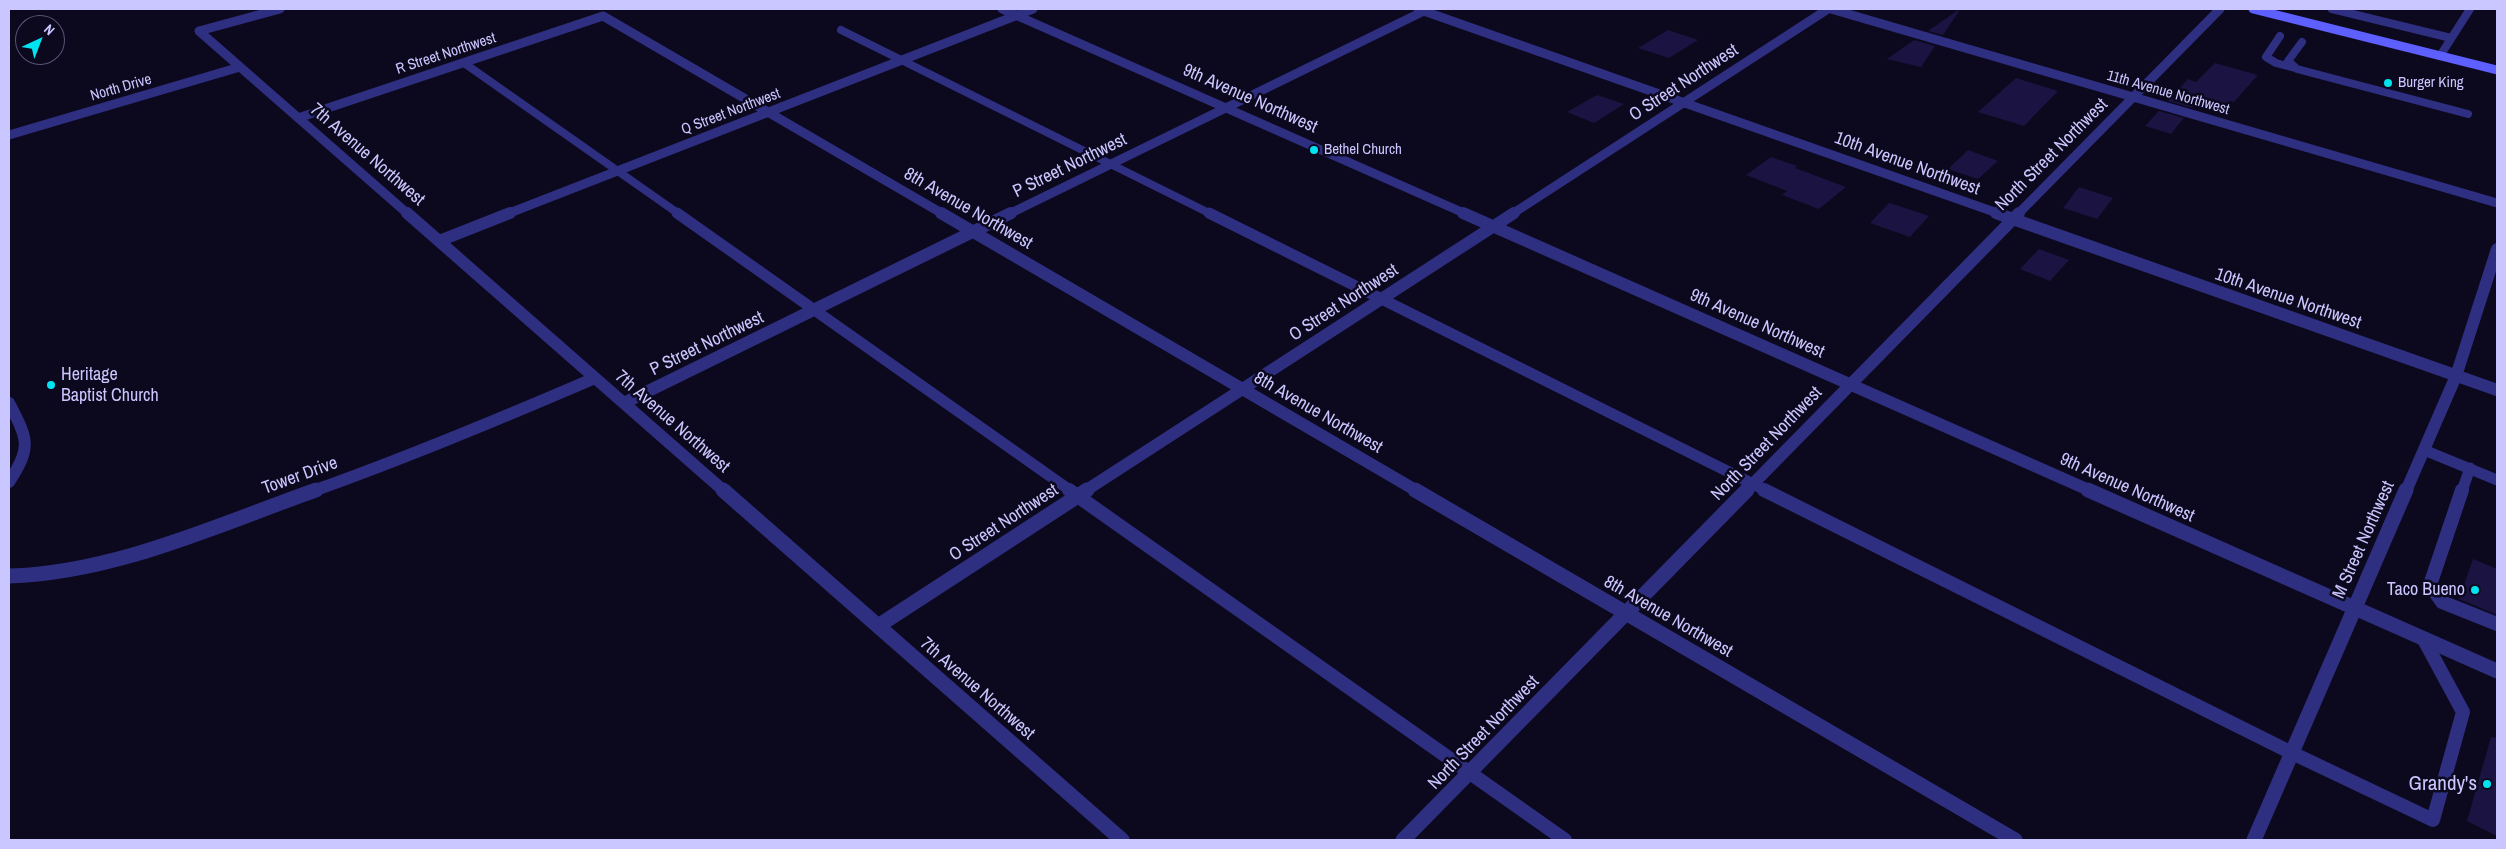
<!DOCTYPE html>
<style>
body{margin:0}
#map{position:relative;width:2506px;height:849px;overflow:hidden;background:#0c091e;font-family:"Archivo Narrow",sans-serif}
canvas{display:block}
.frame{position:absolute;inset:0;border:10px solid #cac6ff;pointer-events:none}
.north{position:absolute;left:15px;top:15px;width:50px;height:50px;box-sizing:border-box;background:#0c091e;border:1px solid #585578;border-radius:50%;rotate:43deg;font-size:14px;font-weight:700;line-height:20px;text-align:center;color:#cac6ff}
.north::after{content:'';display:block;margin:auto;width:18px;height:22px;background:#00e3f1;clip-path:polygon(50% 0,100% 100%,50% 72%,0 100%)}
</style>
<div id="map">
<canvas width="2506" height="849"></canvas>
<div class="frame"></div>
<div class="north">N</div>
</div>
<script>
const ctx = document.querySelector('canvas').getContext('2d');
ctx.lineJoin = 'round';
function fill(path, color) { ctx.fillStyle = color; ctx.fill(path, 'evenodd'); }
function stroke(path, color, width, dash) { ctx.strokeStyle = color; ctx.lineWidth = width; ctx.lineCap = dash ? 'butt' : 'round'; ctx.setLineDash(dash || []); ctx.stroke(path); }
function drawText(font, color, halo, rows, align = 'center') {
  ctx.font = font + ' "Archivo Narrow",sans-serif'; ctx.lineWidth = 5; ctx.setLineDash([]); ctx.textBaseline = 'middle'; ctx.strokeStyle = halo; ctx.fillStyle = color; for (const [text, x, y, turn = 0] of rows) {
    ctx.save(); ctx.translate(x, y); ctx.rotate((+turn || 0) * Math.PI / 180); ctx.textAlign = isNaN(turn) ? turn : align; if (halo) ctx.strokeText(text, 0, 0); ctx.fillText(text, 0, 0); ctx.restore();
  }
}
fill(new Path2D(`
 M1958,10L1959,11L1943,35L1928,31Z
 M1668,30L1698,40L1669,58L1638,48Z
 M1914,40L1935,46L1921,67L1887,59Z
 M2215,63L2258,75L2234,102L2230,101L2222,109L2196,102L2192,108L2168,101L2188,79L2196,82Z
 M2016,78L2058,91L2024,126L1978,112Z
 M1597,95L1624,104L1594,123L1567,112Z
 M2159,111L2184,118L2171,134L2145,126Z
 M1968,150L1998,161L1978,179L1948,169Z
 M1771,157L1797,166L1795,168L1846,187L1819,209L1782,195L1787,191L1746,175Z
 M2079,187L2113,198L2097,219L2063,208Z
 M1889,203H1890L1929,216L1910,237L1870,223Z
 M2039,249L2069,260L2050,281L2020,269Z
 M2473,559L2497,569V615L2459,599Z
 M2491,737L2497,738V836L2467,821Z`), '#1b1341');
stroke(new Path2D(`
 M2332,9L2451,38
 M841,30L1211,214
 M2280,36L2266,57L2276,63L2295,68
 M2302,42L2288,61L2297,69L2468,114
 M2440,56L2470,9
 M464,63L679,214`), '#2f2f82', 8);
stroke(new Path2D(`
 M677,213L1071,491
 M1209,213L1767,491
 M2424,450L2497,480
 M2462,491L2470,468`), '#2f2f82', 11);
stroke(new Path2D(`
 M1069,490L1565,840
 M1764,490L2292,753L2433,820L2463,712L2423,638
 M2462,490L2430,585L2442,602L2497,624`), '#2f2f82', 14);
stroke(new Path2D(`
 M1002,9L1466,214
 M1418,9L2000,214
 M1831,9L2497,203
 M199,31L408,214
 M199,31L280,9
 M298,118L603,16L943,214
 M9,135L240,67
 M507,214L1033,9
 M1009,214L1424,11
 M1512,214L1828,9
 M2018,214L2220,9`), '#2f2f82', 9);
stroke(new Path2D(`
 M407,213L724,491
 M941,213L1417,491
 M1463,213L2091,491
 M1996,213L2497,390
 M439,241L510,213
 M9,403C28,440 32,446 9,482
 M624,403L1011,213
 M313,491C409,457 502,418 595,378
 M1085,491L1514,213
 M1746,491L2019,213
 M2406,491L2456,376L2497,249`), '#2f2f82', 12);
stroke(new Path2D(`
 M723,490L1122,840
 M1415,490L2015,840
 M2088,490L2497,671
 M9,576C115,573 217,525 316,490
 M878,626L1087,490
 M1403,840L1747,490
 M2254,840L2406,490`), '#2f2f82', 15);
stroke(new Path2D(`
 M2253,9L2497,70`), '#5d60ff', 9);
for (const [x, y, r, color] of [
 [2388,83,5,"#00e3f1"],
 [1314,150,5,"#00e3f1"],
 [51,385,5,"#00e3f1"],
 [2475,590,5,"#00e3f1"],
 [2487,784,5,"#00e3f1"]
]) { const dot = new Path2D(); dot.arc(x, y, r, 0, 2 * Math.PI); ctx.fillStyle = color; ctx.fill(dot); stroke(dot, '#0c091e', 2); }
drawText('15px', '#cac6ff', '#0c091e', [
 ["R Street Northwest",446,54,-18],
 ["North Drive",121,88,-16],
 ["11th Avenue Northwest",2168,93,16],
 ["Q Street Northwest",731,112,-21]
]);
drawText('15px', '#cac6ff', '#0c091e', [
 ["Burger King",2398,83],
 ["Bethel Church",1324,150]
], 'left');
drawText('18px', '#cac6ff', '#0c091e', [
 ["O Street Northwest",1684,83,-33],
 ["9th Avenue Northwest",1250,99,24],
 ["7th Avenue Northwest",367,155,41],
 ["North Street Northwest",2052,155,-45],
 ["10th Avenue Northwest",1907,164,20],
 ["P Street Northwest",1070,166,-26],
 ["8th Avenue Northwest",968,209,30],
 ["10th Avenue Northwest",2288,299,19],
 ["O Street Northwest",1344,303,-33],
 ["9th Avenue Northwest",1757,324,24],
 ["P Street Northwest",707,344,-26],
 ["8th Avenue Northwest",1318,413,30],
 ["7th Avenue Northwest",672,422,41],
 ["North Street Northwest",1767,444,-46],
 ["Tower Drive",300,476,-20],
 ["9th Avenue Northwest",2127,488,24],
 ["O Street Northwest",1004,523,-33],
 ["M Street Northwest",2364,540,-66],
 ["8th Avenue Northwest",1668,617,30],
 ["7th Avenue Northwest",977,689,41],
 ["North Street Northwest",1484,733,-46]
]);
drawText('18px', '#cac6ff', '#0c091e', [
 ["Heritage",61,375],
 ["Baptist Church",61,396],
 ["Taco Bueno",2465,590,"right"]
], 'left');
drawText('21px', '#cac6ff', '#0c091e', [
 ["Grandy's",2477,784]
], 'right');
</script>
